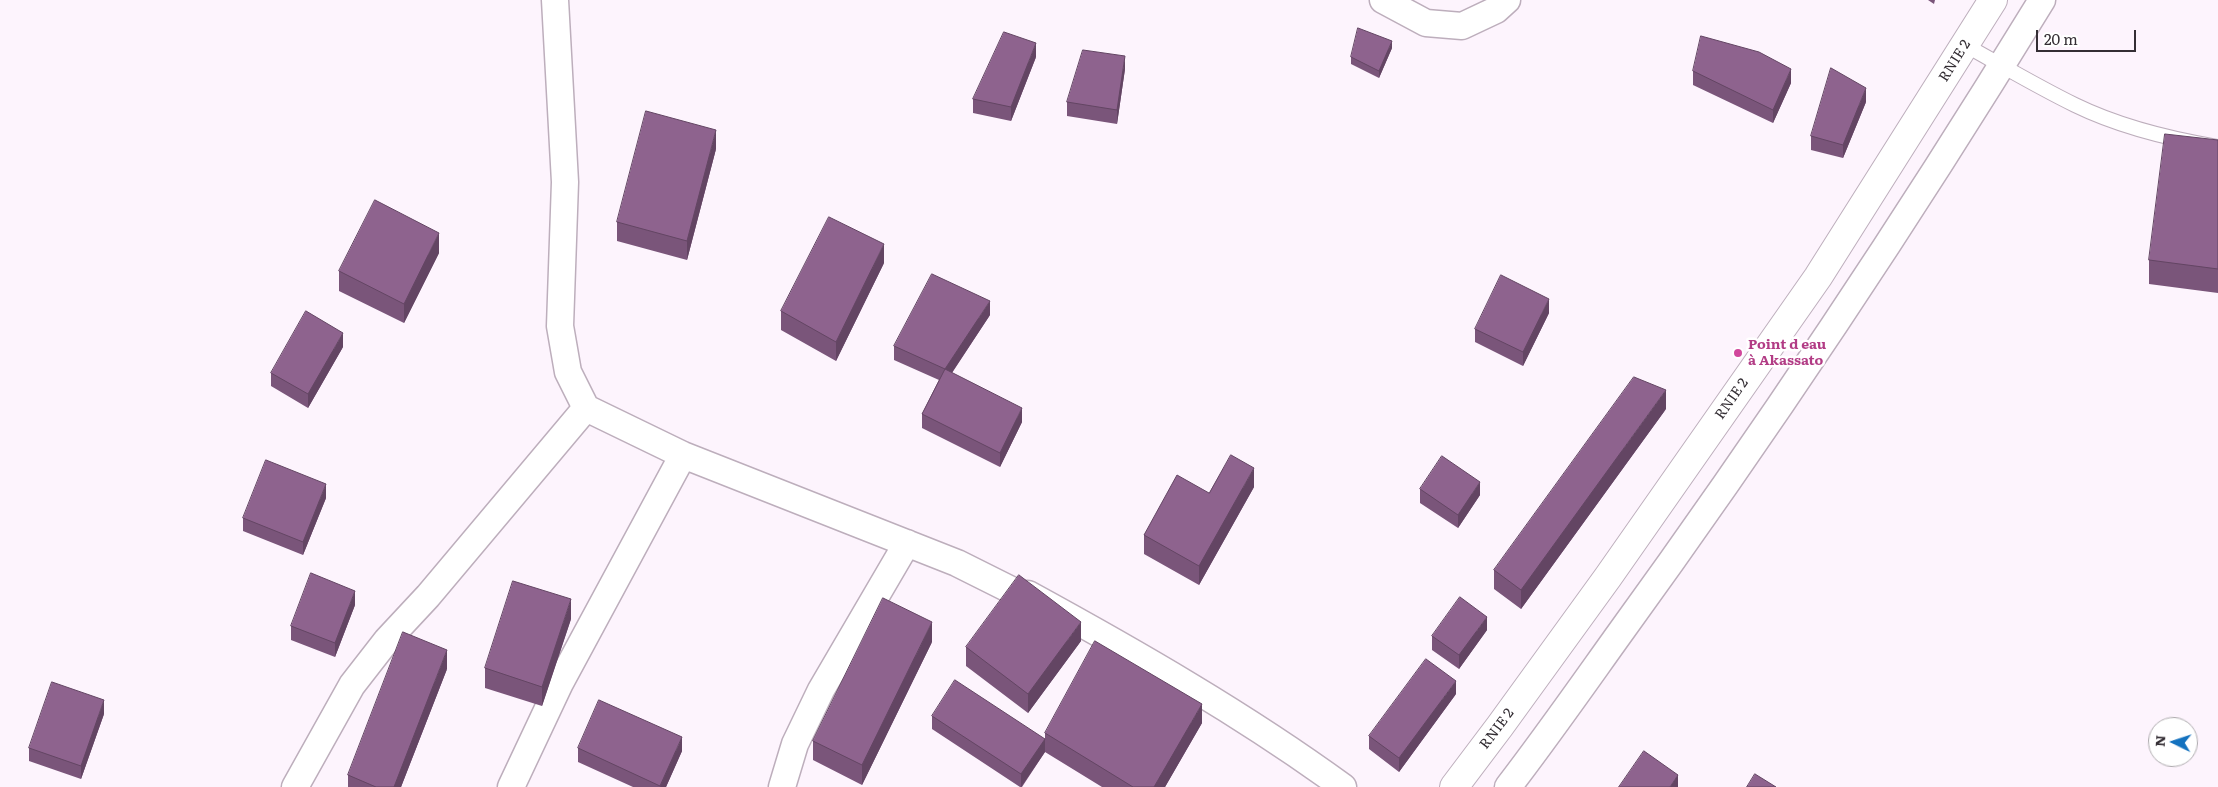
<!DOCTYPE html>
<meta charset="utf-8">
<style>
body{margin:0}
#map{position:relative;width:2218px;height:787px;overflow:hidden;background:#fdf4fd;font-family:Literata,serif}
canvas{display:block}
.north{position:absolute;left:2148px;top:717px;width:50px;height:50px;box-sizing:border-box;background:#fff;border:1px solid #aeabae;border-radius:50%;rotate:274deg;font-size:14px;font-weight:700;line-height:20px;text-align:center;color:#342e34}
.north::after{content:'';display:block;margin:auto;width:18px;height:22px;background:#1472bf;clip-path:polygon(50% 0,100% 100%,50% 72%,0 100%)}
.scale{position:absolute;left:2036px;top:30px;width:100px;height:22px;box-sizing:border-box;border:2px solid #342e34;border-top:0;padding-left:6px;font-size:15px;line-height:18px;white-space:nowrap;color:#342e34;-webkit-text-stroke:4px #fff;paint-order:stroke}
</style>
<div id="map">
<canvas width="2218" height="787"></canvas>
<div class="north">N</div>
<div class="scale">20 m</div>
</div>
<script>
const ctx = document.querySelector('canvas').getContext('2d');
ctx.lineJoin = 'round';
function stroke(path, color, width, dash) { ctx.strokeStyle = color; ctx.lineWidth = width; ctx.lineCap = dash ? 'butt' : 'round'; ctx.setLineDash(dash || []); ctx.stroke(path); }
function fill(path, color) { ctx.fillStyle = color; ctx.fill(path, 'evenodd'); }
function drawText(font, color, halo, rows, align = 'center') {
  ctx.font = font + ' Literata,serif'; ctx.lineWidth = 5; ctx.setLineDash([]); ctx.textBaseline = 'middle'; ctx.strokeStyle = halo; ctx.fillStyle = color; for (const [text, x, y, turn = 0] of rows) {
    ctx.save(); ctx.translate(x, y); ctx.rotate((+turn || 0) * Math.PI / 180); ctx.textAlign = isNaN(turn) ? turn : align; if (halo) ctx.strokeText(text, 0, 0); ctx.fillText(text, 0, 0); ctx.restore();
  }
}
const lane = new Path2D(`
 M1965,45C2001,65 2038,87 2075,105C2120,127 2170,139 2218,147`);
const street = new Path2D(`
 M555,0L565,182L560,326L568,372L586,408L683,455L957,563L1019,594H1028C1136,653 1244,715 1343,787
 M1383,0L1426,23L1462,26L1496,10L1507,0
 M295,787L352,685L387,640L428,596L586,408
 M511,787L560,683L683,455
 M782,787L795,744L821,690L907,543
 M1508,787C1545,739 1580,689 1615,640C1766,432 1908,219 2042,0`);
const highway = new Path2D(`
 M1454,787L1500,726L1608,577L1818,277L1993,0`);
stroke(lane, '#bdaebc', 16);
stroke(street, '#bdaebc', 29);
stroke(highway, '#bdaebc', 30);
stroke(lane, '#fff', 14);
stroke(street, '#fff', 26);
stroke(highway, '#fff', 28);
fill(new Path2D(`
 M1928,0H1935L1934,4Z
 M1392,48L1379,78L1351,64V57Z
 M1036,57L1011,121L973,113V99Z
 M1125,69L1117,124L1067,116V102Z
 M1693,71L1791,83L1773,123L1693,85Z
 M1866,102L1843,158L1811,150V136Z
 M2218,140V293L2149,284V260Z
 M716,149L687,260L617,241V222Z
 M439,253L404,323L339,291V271Z
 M884,263L836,361L781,330V311Z
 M1549,313L1523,366L1475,342V329Z
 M990,315L952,373L1022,422L1000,467L922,428V414L939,380L894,360V346Z
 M343,347L308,408L271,386V373Z
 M1666,409L1521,609L1494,589V570Z
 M1254,487L1199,585L1144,554V535L1209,493Z
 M1420,489L1480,495L1458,528L1420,503Z
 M326,498L303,555L243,531V518Z
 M355,605L335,657L291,640V626Z
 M571,619L542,706L485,688V668Z
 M1487,630L1459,669L1432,650V636Z
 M1081,641L1028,713L966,666V647Z
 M932,642L862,785L813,760V741Z
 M447,669L401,787H348V775Z
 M1456,694L1399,772L1369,749V736Z
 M104,714L81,779L29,761V748Z
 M932,716L1045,739V733L1202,723L1165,787H1102L1045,752L1022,787H1020L932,729Z
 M578,748L682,751L666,787H633L578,762Z`), '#7a557a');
fill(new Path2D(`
 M1392,41V48L1379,78V71Z
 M1036,43V57L1011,121V107Z
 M1125,56V69L1117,124V110Z
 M1791,69V83L1773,123V110Z
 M1866,88V102L1843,158V145Z
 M716,130V149L687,260V241Z
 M439,233V253L404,323V304Z
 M884,244V263L836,361V342Z
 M1549,299V313L1523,366V352Z
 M990,301V315L945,383V369Z
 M343,333V347L308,408V394Z
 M1666,390V409L1521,609V590Z
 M1022,408V422L1000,467V453Z
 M1254,468V487L1199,585V566Z
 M1480,482V495L1458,528V515Z
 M326,484V498L303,555V542Z
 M355,591V605L335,657V643Z
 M571,599V619L542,706V687Z
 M1487,617V630L1459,669V655Z
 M932,622V642L862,785V765Z
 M1081,622V641L1028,713V694Z
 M447,650V669L401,787H394Z
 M1456,681V694L1399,772V758Z
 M104,700V714L81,779V766Z
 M1202,704V723L1165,787H1154Z
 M682,737V751L666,787H660Z
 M1045,739V752L1021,787V774Z
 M1678,775V787H1670Z`), '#634563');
const building = new Path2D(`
 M1358,28L1392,41L1379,71L1351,57Z
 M1004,32L1036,43L1011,107L973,99Z
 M1701,36L1759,52L1791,69L1773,110L1693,71Z
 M1083,50L1125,56L1117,110L1067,102Z
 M1831,68L1866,88L1843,145L1811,136Z
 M646,111L716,130L687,241L617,222Z
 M2165,134L2218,140V269L2149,260Z
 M375,200L439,233L404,304L339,271Z
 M829,217L884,244L836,342L781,311Z
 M932,274L990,301L945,369L1022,408L1000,453L922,414L945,369L894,346Z
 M1501,275L1549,299L1523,352L1475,329Z
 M306,311L343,333L308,394L271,373Z
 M1634,377L1666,390L1521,590L1494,570Z
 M1231,455L1254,468L1199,566L1144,535L1177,475L1209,493Z
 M1442,456L1480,482L1458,515L1420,489Z
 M266,460L326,484L303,542L243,518Z
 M311,573L355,591L335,643L291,626Z
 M1019,575L1081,622L1028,694L966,647Z
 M513,581L571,599L542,687L485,668Z
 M1460,597L1487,617L1459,655L1432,636Z
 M883,598L932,622L862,765L813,741Z
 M403,632L447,650L394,787H376L348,775Z
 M1095,641L1202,704L1154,787H1133L1045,733Z
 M1426,659L1456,681L1399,758L1369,736Z
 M955,680L1045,739L1021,774L932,716Z
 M52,682L104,700L81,766L29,748Z
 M599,700L682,737L660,786L578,748Z
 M1644,751L1678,775L1670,787H1619Z
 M1755,774L1776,787H1747Z`);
fill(building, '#8e638e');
stroke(building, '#634563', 1);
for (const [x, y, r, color] of [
 [1738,353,5,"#d1479c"]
]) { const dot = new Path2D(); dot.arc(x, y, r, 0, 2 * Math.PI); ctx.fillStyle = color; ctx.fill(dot); stroke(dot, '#fff', 2); }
drawText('14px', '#342e34', '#fff', [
 ["RNIE 2",1955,61,-58],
 ["RNIE 2",1732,399,-55],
 ["RNIE 2",1497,729,-53]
]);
drawText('bold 14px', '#b23c85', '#fff', [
 ["Point d eau",1748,345],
 ["à Akassato",1748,361]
], 'left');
</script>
